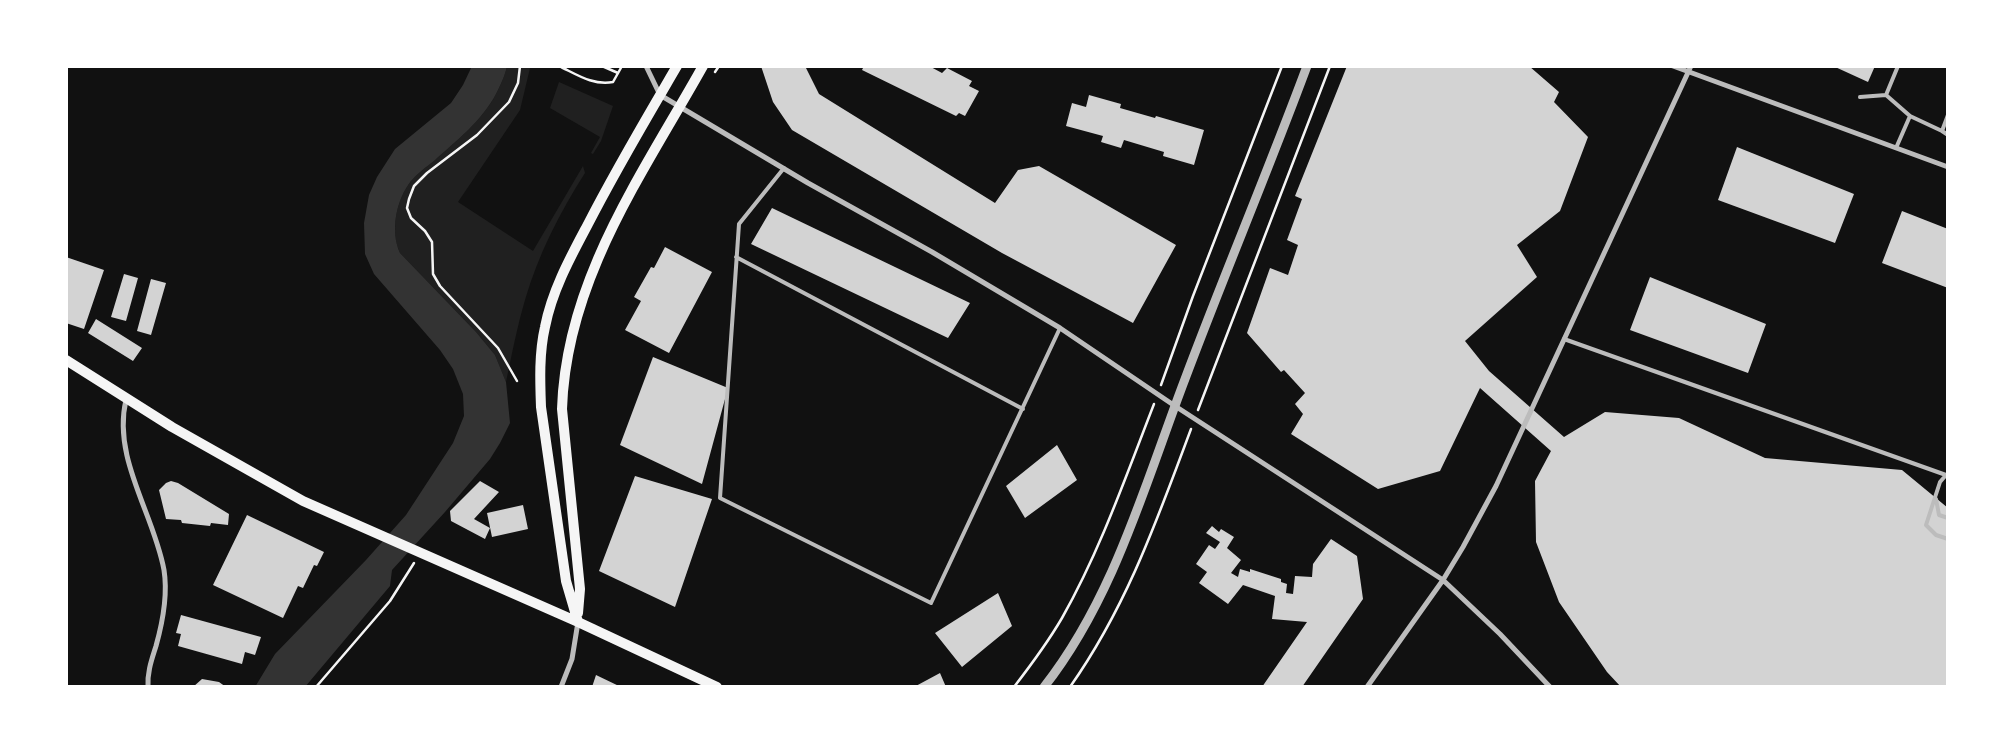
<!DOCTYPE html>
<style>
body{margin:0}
#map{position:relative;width:2014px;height:753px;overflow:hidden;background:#111;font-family:"Sofia Sans Condensed",sans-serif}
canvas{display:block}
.frame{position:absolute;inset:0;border:68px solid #fff;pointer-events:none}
</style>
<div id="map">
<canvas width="2014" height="753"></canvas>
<div class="frame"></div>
</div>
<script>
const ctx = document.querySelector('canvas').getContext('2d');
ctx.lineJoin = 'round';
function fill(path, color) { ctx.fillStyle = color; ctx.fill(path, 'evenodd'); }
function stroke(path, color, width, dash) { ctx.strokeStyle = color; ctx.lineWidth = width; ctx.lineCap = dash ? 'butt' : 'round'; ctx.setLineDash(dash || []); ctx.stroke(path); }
fill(new Path2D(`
 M507,66L530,68L520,110L458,202L533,251L583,166L585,173C560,212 538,255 525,300C517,327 512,354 506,382L495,355L476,332L400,253C390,231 396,200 411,181C417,174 426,167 434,161C457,140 481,122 496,94C500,86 505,76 507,66Z
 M559,82L613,106L601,141L593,154L591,153L600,137L550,108Z`), '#202020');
fill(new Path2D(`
 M472,66H507C505,76 500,86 496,94C481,122 457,140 434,161C426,167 417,174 411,181C396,200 390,231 400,253L476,332L495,355L506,382L510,423L500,443L490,459L445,512L392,570L390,586L305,687H255L275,654L366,560L406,515L453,443L464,416L463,394L453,369L440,350L374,274L365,254L364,223L369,195L377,177L395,149L451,103L463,85Z`), '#333');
fill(new Path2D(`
 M761,66H805L819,94L995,203L1018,170L1039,166L1176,245L1133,323L1002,253L792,130L773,102Z
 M864,66H929L942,73L947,68L972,81L969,86L979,91L965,116L959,113L956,116L862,70Z
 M1347,66H1529L1559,92L1554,102L1588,137L1560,211L1517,245L1537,277L1465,341L1489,371L1564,437L1605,412L1679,418L1765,458L1902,470L1948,508V687H1621L1607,672L1559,602L1536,542L1535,481L1551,451L1480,388L1440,471L1378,489L1291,434L1303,414L1295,404L1305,393L1284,370L1281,372L1247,333L1270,268L1288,275L1298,245L1287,240L1302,199L1295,196Z
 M1833,66H1875L1868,82Z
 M1089,95L1121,104L1120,108L1155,118L1156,116L1204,130L1194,165L1163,156L1164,152L1124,140L1121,148L1101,142L1103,136L1066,126L1072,103L1086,107Z
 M1737,147L1854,194L1835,243L1718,200Z
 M772,208L970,303L948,338L751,244Z
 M1902,211L1948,229V288L1882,263Z
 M665,247L712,272L669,353L625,330L641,301L634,297L651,267L654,268Z
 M66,257L104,270L84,329L66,323Z
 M124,274L138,278L126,321L111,317Z
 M1650,277L1766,324L1748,373L1630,330Z
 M151,279L166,283L151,335L137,331Z
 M96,319L142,348L133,361L88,333Z
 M653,357L728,388L702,484L620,445Z
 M1057,445L1077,480L1025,518L1006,486Z
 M635,476L712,499L675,607L599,571Z
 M171,481L178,483L229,514L228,525L211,523L210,526L182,523L181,520L166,519L159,490L166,483Z
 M480,481L499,492L474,519L490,528L485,539L451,521L450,511Z
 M523,505L528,529L492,537L487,513Z
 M247,515L324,552L317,566L314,565L303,588L298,586L283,618L213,585Z
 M1212,526L1219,532L1221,529L1234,537L1227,548L1241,560L1231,573L1238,577L1240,569L1250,572V569L1281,579V582L1287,584L1286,593L1293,594L1295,576L1312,577L1313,564L1331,539L1357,556L1363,599L1302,687H1262L1307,622L1272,619L1275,596L1243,585L1228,604L1199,583L1207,572L1196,564L1209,545L1215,549L1220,542L1206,533Z
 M998,593L1012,626L962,667L935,633Z
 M181,615L261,637L255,655L245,652L242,664L178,646L181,634L176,633Z
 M940,673L946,687H914Z
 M596,675L621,687H592Z
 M202,679L219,682L226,687H193Z`), '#d3d3d3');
stroke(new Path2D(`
 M559,66C576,74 593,86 613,82L622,66
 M602,66L618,73
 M715,72L719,66
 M517,381L498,348L440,286L433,274L432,242L425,231L411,218L407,208L409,199L414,186L427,173L477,135L509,102L518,83L520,66
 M1161,385L1193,296L1282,66
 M1198,410L1330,66
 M316,687L390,601L414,563
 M1014,687C1031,665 1048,642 1062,618C1100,551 1126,476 1154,404
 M1070,687C1127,606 1157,520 1191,429`), '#f5f5f5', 2.5);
stroke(new Path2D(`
 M1898,66L1886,95L1910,116L1942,131L1948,115
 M1860,97L1886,95
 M1942,131L1948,135
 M1896,148L1910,116
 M784,168L739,224L720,498L931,603L1060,328
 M736,257L1023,409
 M1564,339L1946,475
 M1948,476L1946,475L1940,482L1926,525L1936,535L1948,539
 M1936,499L1939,515L1948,518`), '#bcbcbc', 4);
stroke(new Path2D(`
 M646,66L660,95L808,183L932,252L1060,328L1175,406L1443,580L1500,634L1550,687
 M1673,66L1948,167
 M126,400C112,458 154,514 164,570C168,595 163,621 156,646C152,659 147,672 148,687
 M561,687L572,659L578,622
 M1367,687L1443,580L1463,547L1496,486L1691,66`), '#bcbcbc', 5);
stroke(new Path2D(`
 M1044,687C1114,598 1145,484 1185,379C1224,275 1268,171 1307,66`), '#bcbcbc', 9);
stroke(new Path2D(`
 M66,360L172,427L303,501L578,622L717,687
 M578,613L580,589L562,409C566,280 642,175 703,66
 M578,622L566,581L541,407C540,381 539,353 545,327C552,291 570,258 587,226C615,171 646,119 677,66`), '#f5f5f5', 10);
</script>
